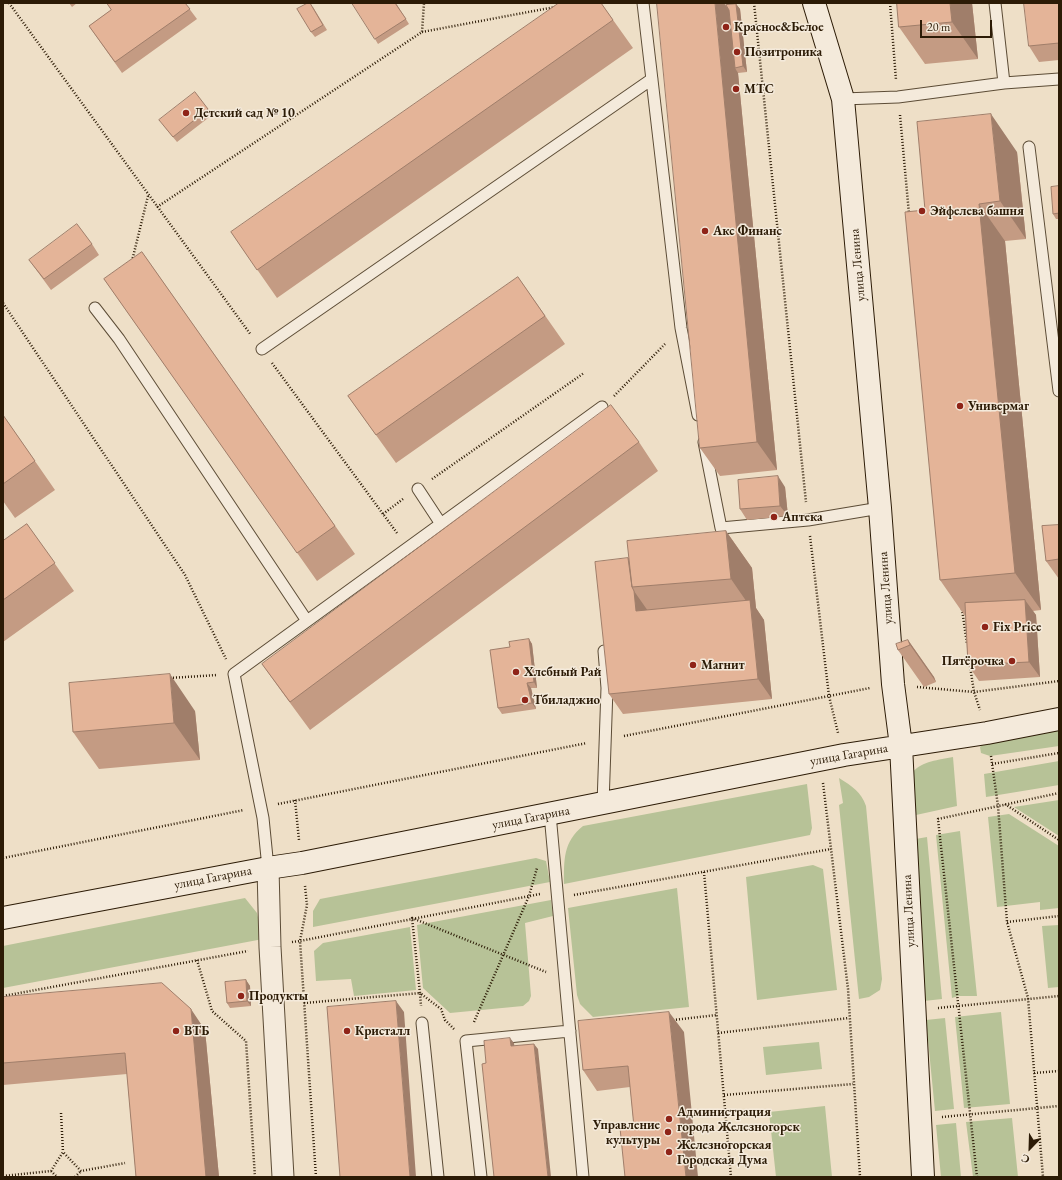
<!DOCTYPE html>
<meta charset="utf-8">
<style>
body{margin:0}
#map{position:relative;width:1062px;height:1180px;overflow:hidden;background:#eedfc7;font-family:"EB Garamond",serif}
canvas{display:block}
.frame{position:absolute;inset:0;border:4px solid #2c1b06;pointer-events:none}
.north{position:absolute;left:1010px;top:1128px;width:40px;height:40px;-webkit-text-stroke:3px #f4eadb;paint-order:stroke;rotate:203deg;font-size:11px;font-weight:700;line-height:16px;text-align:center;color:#2c1b06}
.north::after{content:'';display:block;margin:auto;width:14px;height:18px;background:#2c1b06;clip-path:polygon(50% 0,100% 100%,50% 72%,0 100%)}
.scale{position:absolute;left:920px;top:20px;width:72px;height:18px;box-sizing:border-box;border:2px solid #2c1b06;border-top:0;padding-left:5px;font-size:12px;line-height:14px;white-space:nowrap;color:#2c1b06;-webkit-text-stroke:3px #f4eadb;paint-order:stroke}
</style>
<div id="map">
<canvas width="1062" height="1180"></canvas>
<div class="frame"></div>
<div class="north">С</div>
<div class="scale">20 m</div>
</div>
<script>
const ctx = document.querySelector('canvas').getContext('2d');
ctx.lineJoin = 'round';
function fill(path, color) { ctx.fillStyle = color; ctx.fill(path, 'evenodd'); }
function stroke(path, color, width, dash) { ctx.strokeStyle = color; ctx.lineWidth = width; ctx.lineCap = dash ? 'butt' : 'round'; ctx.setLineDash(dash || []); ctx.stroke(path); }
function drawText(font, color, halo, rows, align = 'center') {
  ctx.font = font + ' "EB Garamond",serif'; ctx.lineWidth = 3; ctx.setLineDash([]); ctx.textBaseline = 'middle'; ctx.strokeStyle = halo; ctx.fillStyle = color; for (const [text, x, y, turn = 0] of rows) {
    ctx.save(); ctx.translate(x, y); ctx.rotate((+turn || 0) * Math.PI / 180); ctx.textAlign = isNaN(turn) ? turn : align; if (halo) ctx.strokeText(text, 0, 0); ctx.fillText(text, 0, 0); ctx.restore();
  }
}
fill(new Path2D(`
 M1059,729V746L990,756L981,753L980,747L984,742Z
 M953,757L957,806L916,815L913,772C922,761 939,760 953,757Z
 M1059,761V785L986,797L984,774Z
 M839,778C852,786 861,792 866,806L882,979L880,990L869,997L859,999L839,805L843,803Z
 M807,784L812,828L810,835L564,884C564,860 563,842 583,826Z
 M1059,800V836L1014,807Z
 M1009,814L1059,846V908L1040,910V902L997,907L988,817Z
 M960,831L977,996H958L952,998L936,835Z
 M927,837L942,999L924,1001L910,840Z
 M536,858L546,861L550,882L313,927V911L320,899Z
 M813,865L823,869L837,990L757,1000L746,877Z
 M677,888L689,1007L593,1017L580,1004L577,995L568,908Z
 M245,898L257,913L263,939L3,988V946Z
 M551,900L553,916L525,923L531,996L529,1001L523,1006L450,1013L423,988L417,925Z
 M1059,925V987L1048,988L1042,926Z
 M410,927L416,990L354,996L351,979L316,981L314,951L323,943Z
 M1001,1012L1010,1104L964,1108L955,1017Z
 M945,1018L954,1109L935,1111L926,1020Z
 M819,1042L822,1069L766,1075L763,1047Z
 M825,1106L832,1177H776L769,1112Z
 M1012,1118L1018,1177H973L966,1122Z
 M956,1123L961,1177H941L936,1125Z`), '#b7c297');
const lane = new Path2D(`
 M643,3L681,328L698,415
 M995,3L1004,83
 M843,99L898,97L1004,83L1059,79
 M1029,147L1059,391
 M95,308L119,339L307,621
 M262,349L652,79
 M704,442L721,528L808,520L880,508
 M418,489L441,524
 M603,804L607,688L604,651
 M550,814L583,1177
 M268,868L263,818L234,674L602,407
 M422,1023L438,1177
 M481,1177L466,1041L570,1031`);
const street = new Path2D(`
 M268,868L270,947L283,1177`);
const secondary = new Path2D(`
 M814,3L843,99L880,508L893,684L901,746L923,1177
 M3,918L268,868L302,863L844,755L987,733L1059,719`);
stroke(lane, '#5c4c36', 13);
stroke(street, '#5c4c36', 23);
stroke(secondary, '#2c1b06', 24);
stroke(new Path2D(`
 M9,3L251,335
 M754,3L806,502
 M890,3L896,80
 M422,32L555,7
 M900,115L909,214
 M157,207L422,32L424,3
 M132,261L148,196
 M3,303L185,575L226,659
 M272,363L397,533
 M614,396L665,344
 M432,479L584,373
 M383,514L403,499
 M810,536L829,696L838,733
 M962,609L967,644
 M970,666L974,692L980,710
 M170,678L217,675
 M917,687L974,692L1059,681
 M624,736L870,688
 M991,756L998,806L1007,922L1028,998L1043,1177
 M992,764L1059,753
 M823,783L848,989L860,1177
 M295,800L299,840
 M278,804L587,743
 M1005,804L1059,840
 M3,858L244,810
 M704,872L731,1177
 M574,895L831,849
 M1007,922L1059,916
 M292,942L300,941L307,905L305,886
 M197,960L212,1011L246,1041L255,1177
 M3,996L248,951
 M304,1003L420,993L421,1006
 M938,1008L1059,996
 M673,1020L717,1015
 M474,1022L529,896L537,868
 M454,1029L445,1020L441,1009L420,993L412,918L546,972
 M718,1033L849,1018
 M1034,1073L1059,1071
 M724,1095L853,1084
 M61,1113L63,1152
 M942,1117L1059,1106
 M51,1171L57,1177
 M3,1176L51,1171L63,1152L81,1171L125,1163
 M75,1177L81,1171
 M316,1177L300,941L540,894
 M977,1177L938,819L1059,793`), '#2c1b06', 2.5, [1, 2]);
stroke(lane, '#f4eadb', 11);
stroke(street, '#f4eadb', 21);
stroke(secondary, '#f4eadb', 22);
fill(new Path2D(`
 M69,3H77L72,7Z
 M185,3L197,19L122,73L89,26L111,10Z
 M396,3L409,24L378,44L375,39Z
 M601,3L633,48L277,298L231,232Z
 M897,3H972L978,59L925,64L899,27Z
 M1059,3V60L1039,62L1029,46Z
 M736,4L740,9L747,72L738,73L777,470L720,476L700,448L726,5Z
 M313,7L327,30L315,37L311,32Z
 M208,109L212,115L177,142L163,125Z
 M1017,152L1026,239L1005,241L1041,610L1033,611L1036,615L1040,677L979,681L968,665L965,616L940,580L925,210Z
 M1059,186V219H1056L1053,214Z
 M92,244L99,255L51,290L29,260Z
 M142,252L355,554L317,581L104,279Z
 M518,277L565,344L396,463L348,396Z
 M3,415L55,490L15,518L3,501Z
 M639,442L658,471L310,730L282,692L262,664Z
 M785,487L788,516L747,520L740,509Z
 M27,524L74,591L3,642V541Z
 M1059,525V579L1046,561Z
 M726,531L752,568L756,608L764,620L772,699L623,714L609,694L628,558Z
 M529,639L532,644L537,688H531L536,709L502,714L498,708L510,647Z
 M908,640L934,677L936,682L924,687L898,650Z
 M195,711L200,760L99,769L73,732Z
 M246,980L250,986L251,1006L230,1008L227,1003Z
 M3,997L205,1030L219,1177H136L127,1074L3,1085Z
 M684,1032L634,1127L630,1087L597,1091L583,1070Z`), '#c49b83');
fill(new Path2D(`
 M715,3H724L733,15L735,68L738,73L777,470L757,442Z
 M950,3H972L978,59L952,22Z
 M736,4L740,9L747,72L743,66Z
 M991,114L1017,152L1026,239L1000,201Z
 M979,204L1005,241L1041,610L1015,573Z
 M778,476L785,487L788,516L780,506Z
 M726,531L752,568L756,608L764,620L772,699L758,679L751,608L731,579Z
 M634,591L648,611H636Z
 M1025,600L1036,615L1040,677L1029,662Z
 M529,639L532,644L537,688L534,682Z
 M908,640L934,677L936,682L910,645Z
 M170,674L195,711L200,760L174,723Z
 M527,683L531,688L536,709L532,703Z
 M246,980L250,986L251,1006L247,1001Z
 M396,1001L404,1012L416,1177H410Z
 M191,1009L205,1030L219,1177H206Z
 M669,1012L684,1032L698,1177H686Z
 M510,1038L514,1043L515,1052L511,1046Z
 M534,1044L538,1049L551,1177H548Z`), '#a07e6a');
const building = new Path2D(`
 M107,3H185L190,9L115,62L89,26L111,10Z
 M308,3H310L323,25L311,32L297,9Z
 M352,3H395L406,19L375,39Z
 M559,3H601L613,20L257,270L231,232Z
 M657,3H715L757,442L700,448Z
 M897,3H950L952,22L899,27Z
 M1024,3H1059V43L1029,46Z
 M736,4L743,66L735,68L729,10L726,5Z
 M195,92L208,109L173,137L159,120Z
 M991,114L1000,201L979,204L1015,573L940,580L905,212L925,210L917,122Z
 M1059,186V213L1053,214L1051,187Z
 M77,224L92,244L44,279L29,260Z
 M142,252L335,526L297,553L104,279Z
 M518,277L545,316L376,435L348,396Z
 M611,405L639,442L290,702L262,664Z
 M3,415L35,461L3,484Z
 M778,476L780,506L740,509L738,480Z
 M27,524L55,563L3,600V541Z
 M1059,525V559L1046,561L1042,526Z
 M726,531L731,579L632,587L627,541Z
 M628,558L632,587L634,591L636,611L750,600L758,679L609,694L595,562Z
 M1025,600L1029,662L968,665L965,603Z
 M529,639L534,682L527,683L532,703L498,708L490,650L510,647L509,642Z
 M908,640L910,645L898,650L896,644Z
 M170,674L174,723L73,732L69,683Z
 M246,980L247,1001L227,1003L225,982Z
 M162,983L191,1009L206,1177H136L125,1053L3,1063V997Z
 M396,1001L410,1177H340L327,1007Z
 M669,1012L686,1177H625L620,1128L634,1127L628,1066L583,1070L578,1021Z
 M510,1038L511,1046L534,1044L548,1177H494L482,1064L486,1063L484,1041Z`);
fill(building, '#e4b498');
stroke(building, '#a07e6a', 1);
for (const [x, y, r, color] of [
 [726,27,4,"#8f2418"],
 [737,52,4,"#8f2418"],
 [736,89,4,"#8f2418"],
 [186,113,4,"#8f2418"],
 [922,211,4,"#8f2418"],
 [705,231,4,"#8f2418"],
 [960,406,4,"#8f2418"],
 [774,517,4,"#8f2418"],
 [985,627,4,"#8f2418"],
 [1012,661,4,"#8f2418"],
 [693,665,4,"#8f2418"],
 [516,672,4,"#8f2418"],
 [525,700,4,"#8f2418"],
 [241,996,4,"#8f2418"],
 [176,1031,4,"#8f2418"],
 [347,1031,4,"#8f2418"],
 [669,1119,4,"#8f2418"],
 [668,1132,4,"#8f2418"],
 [669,1152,4,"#8f2418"]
]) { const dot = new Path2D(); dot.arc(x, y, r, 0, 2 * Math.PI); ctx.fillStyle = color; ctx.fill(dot); stroke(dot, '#f4eadb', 1.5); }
drawText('bold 13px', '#2c1b06', '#f4eadb', [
 ["Красное&Белое",734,27],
 ["Позитроника",745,52],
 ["МТС",744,89],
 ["Детский сад № 10",194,113],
 ["Эйфелева башня",930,211],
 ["Акс Финанс",713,231],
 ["Универмаг",968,406],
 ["Аптека",782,517],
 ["Fix Price",993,627],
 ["Пятёрочка",1004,661,"right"],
 ["Магнит",701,665],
 ["Хлебный Рай",524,672],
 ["Тбиладжио",533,700],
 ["Продукты",249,996],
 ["ВТБ",184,1031],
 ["Кристалл",355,1031],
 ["Администрация",677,1112],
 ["города Железногорск",677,1127],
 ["Управление",660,1125,"right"],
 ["культуры",660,1140,"right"],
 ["Железногорская",677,1145],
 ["Городская Дума",677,1160]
], 'left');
drawText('13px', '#2c1b06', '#f4eadb', [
 ["улица Ленина",858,265,-95],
 ["улица Ленина",886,588,-94],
 ["улица Гагарина",849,755,-10],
 ["улица Гагарина",531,818,-11],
 ["улица Гагарина",213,878,-11],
 ["улица Ленина",909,911,-93]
]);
</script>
